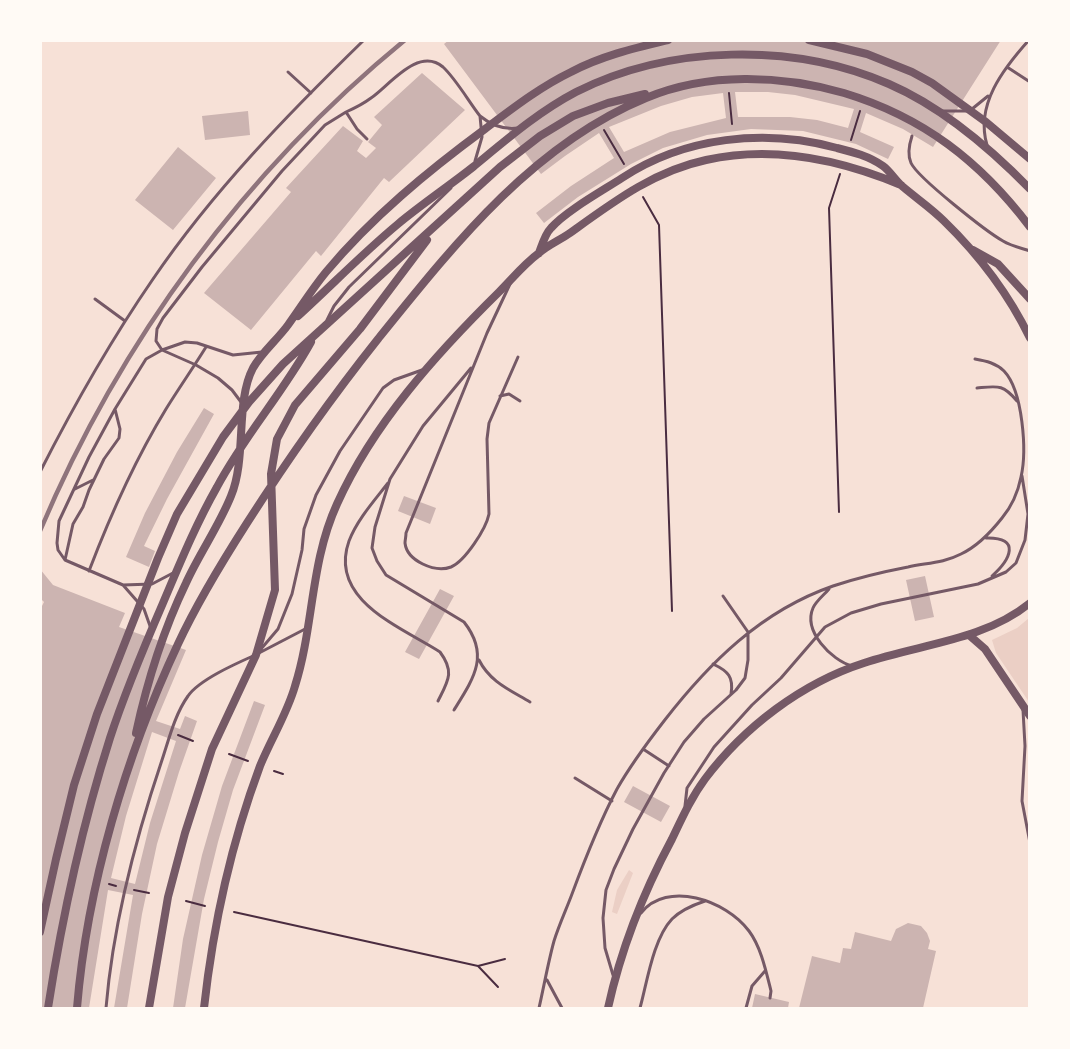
<!DOCTYPE html>
<style>
body{margin:0}
#map{position:relative;width:1070px;height:1049px;overflow:hidden;background:#f7e1d7;font-family:"Open Sans",sans-serif}
canvas{display:block}
.frame{position:absolute;inset:0;border:42px solid #fffaf5;pointer-events:none}
</style>
<div id="map">
<canvas width="1070" height="1049"></canvas>
<div class="frame"></div>
</div>
<script>
const ctx = document.querySelector('canvas').getContext('2d');
ctx.lineJoin = 'round';
function fill(path, color) { ctx.fillStyle = color; ctx.fill(path, 'evenodd'); }
function stroke(path, color, width, dash) { ctx.strokeStyle = color; ctx.lineWidth = width; ctx.lineCap = dash ? 'butt' : 'round'; ctx.setLineDash(dash || []); ctx.stroke(path); }
fill(new Path2D(`
 M1029,618V702L996,653L992,640L1017,628Z
 M629,870L633,873L617,914L612,912L617,890Z`), '#ebcfc5');
fill(new Path2D(`
 M449,40H1001L933,147L903,129L866,113L860,132L894,147L888,159L856,144L803,131L751,129L707,135L663,148L631,164L578,197L544,223L536,213L571,186L614,158L599,133L565,156L541,174L444,44ZM735,92H768L795,95L854,109L848,128L817,120L790,117H738ZM723,93L726,118L670,132L624,152L609,127L661,106L692,97Z
 M422,73L465,110L389,182L384,178L321,256L316,251L251,330L204,293L291,192L286,188L343,126L363,141L357,151L366,158L376,148L368,142L382,125L374,117Z
 M248,111L250,135L205,140L202,116Z
 M178,147L216,178L173,230L135,200Z
 M204,408L214,414L167,499L144,546L155,551L149,567L126,557L145,513L177,452Z
 M404,496L436,508L430,524L398,511Z
 M40,569L53,585L125,613L119,627L186,650L156,721L180,729L185,716L197,721L179,772L157,844L142,914L127,1008H114L133,895L108,890L89,1008H40V610L44,602L40,598ZM152,732L176,741L150,823L135,884L111,878L126,816Z
 M925,576L934,617L915,621L906,580Z
 M440,589L454,596L419,659L405,652Z
 M254,701L265,705L233,790L218,842L204,899L185,1008H173L183,939L202,855L222,786Z
 M633,786L670,806L661,822L624,802Z
 M908,923L921,926L927,933L930,941L928,949L936,951L923,1008H799L812,956L840,963L843,948L851,949L855,932L891,941L896,929Z
 M755,994L789,1002L788,1008H752Z`), '#ccb4b1');
stroke(new Path2D(`
 M729,93L732,124
 M604,130L624,164
 M851,140L860,111
 M643,197L659,225L672,611
 M839,512L829,208L840,174
 M178,735L193,741
 M229,754L248,761
 M274,771L283,774
 M109,884L116,886
 M134,890L149,893
 M186,901L205,906
 M234,912L478,966L505,959
 M478,966L498,987`), '#4a2c40', 2);
stroke(new Path2D(`
 M1007,67L1030,82
 M288,72L311,93
 M972,109L988,96
 M942,111H966
 M912,136C909,145 907,154 911,163C918,178 987,232 1003,241C1011,246 1021,248 1030,251
 M367,139L357,129L346,112C355,108 363,104 371,98C389,86 418,46 443,67C456,79 469,102 480,116C491,125 503,130 518,128
 M987,145C975,105 1003,69 1029,40
 M475,161L482,137L480,116
 M510,284L487,333L406,533C406,537 405,540 405,543C407,561 435,573 451,567C465,561 486,529 489,514L487,439L489,423L518,357
 M95,299L125,321
 M327,320L334,306L349,287L451,188
 M977,388C998,386 1003,384 1017,401
 M500,396L509,394L520,401
 M241,402L232,390L218,378L196,365L162,350L156,341L157,329L163,318L202,267L282,171L325,125L346,112
 M40,472C74,405 111,340 153,279C213,191 288,114 364,40
 M388,483C374,501 357,520 349,541C328,600 401,627 440,652C455,672 448,681 438,701
 M75,489L93,480
 M986,538C1022,537 1010,560 992,576
 M65,560L73,524L83,507L89,490L104,459L119,438L120,429L115,409
 M89,571C110,516 135,460 166,409C179,388 193,368 206,347
 M123,585L152,584L173,573
 M829,589C824,595 816,601 813,608C803,631 831,660 852,666
 M150,626L144,609L123,585L65,560L58,550L57,543L59,521L89,457L115,409L146,359L162,350L185,342L197,343L233,355L262,352
 M261,649L278,629L292,594L302,550L304,529L316,495L340,451L383,388L394,380L422,370
 M259,653L307,628
 M479,660C490,682 510,690 530,702
 M713,664C728,671 734,677 731,694
 M454,710C474,678 490,655 464,622L386,575L377,561L372,548L375,527L390,479L423,426L471,368
 M1023,710L1025,746L1022,801L1030,843
 M643,749L669,766
 M575,778L612,801
 M685,806L687,788L714,747L752,705L781,678L825,627L851,613L881,604L978,584L1006,572L1016,563L1025,540L1028,514L1022,476
 M641,913C667,880 726,900 749,931C761,947 766,971 771,991L770,998
 M613,975L605,948L603,918L606,890L614,869L633,829L664,773L684,742L704,719L736,690L745,678L748,660V632L723,596
 M547,980L562,1008
 M106,1008C113,924 135,840 162,760C169,739 175,714 188,696C199,680 235,664 253,656
 M539,1008C544,986 548,963 554,941C559,925 566,910 572,894C585,859 599,823 617,789C630,766 647,743 664,721C709,663 761,611 833,586C857,578 882,572 908,567C926,563 944,563 961,554C978,546 991,532 1002,518C1012,506 1018,492 1021,477C1027,451 1023,391 1004,371C996,363 986,361 975,359
 M640,1008C647,983 653,939 672,919C681,910 693,905 705,901
 M746,1008L752,986L765,971`), '#755966', 3);
stroke(new Path2D(`
 M809,40L867,54L912,72L932,83L986,122L1030,159
 M973,250L998,264L1030,299
 M539,253C542,245 545,234 551,228C566,211 602,191 622,178C684,137 765,128 837,148C853,152 869,156 883,166C890,171 895,180 902,186C916,198 931,208 944,221C978,254 1009,295 1030,338
 M298,316C331,286 363,253 398,224C422,204 449,186 473,167C506,140 538,112 576,92C669,45 793,42 889,84C942,107 989,147 1030,189
 M969,635L985,649L1030,716
 M136,733C147,682 163,631 186,583C199,554 219,526 231,496C247,458 235,402 253,368C262,352 277,340 288,325C301,307 312,289 326,272C372,217 428,171 485,129C513,108 540,87 571,72C601,56 635,48 668,40
 M40,932L56,859L74,785L97,714L158,558L177,514L223,437L249,402L283,364L500,167L540,136L573,116L608,103L645,94
 M48,1008C62,918 82,826 110,738C125,692 144,647 163,603C180,563 196,524 217,487C244,436 283,393 311,342
 M77,1008C87,886 126,755 178,644C198,601 222,562 247,523C288,459 331,398 378,339C453,246 532,145 646,98C708,72 781,75 844,93C923,117 980,161 1030,227
 M149,1008L168,897L185,833L212,749L256,655L275,590L271,474L277,439L295,405L360,329L427,240
 M204,1008C213,926 231,844 260,766C271,739 287,714 295,686C314,626 310,563 337,504C373,424 436,354 499,292C512,279 524,264 539,253C548,245 560,240 570,233C613,202 654,171 706,160C773,145 839,159 901,185
 M608,1008C621,949 643,893 672,839C682,818 691,798 705,779C744,727 802,683 864,663C920,644 983,641 1030,603`), '#755966', 8);
stroke(new Path2D(`
 M40,531C120,341 245,171 405,40`), '#8f747c', 4.5);
</script>
